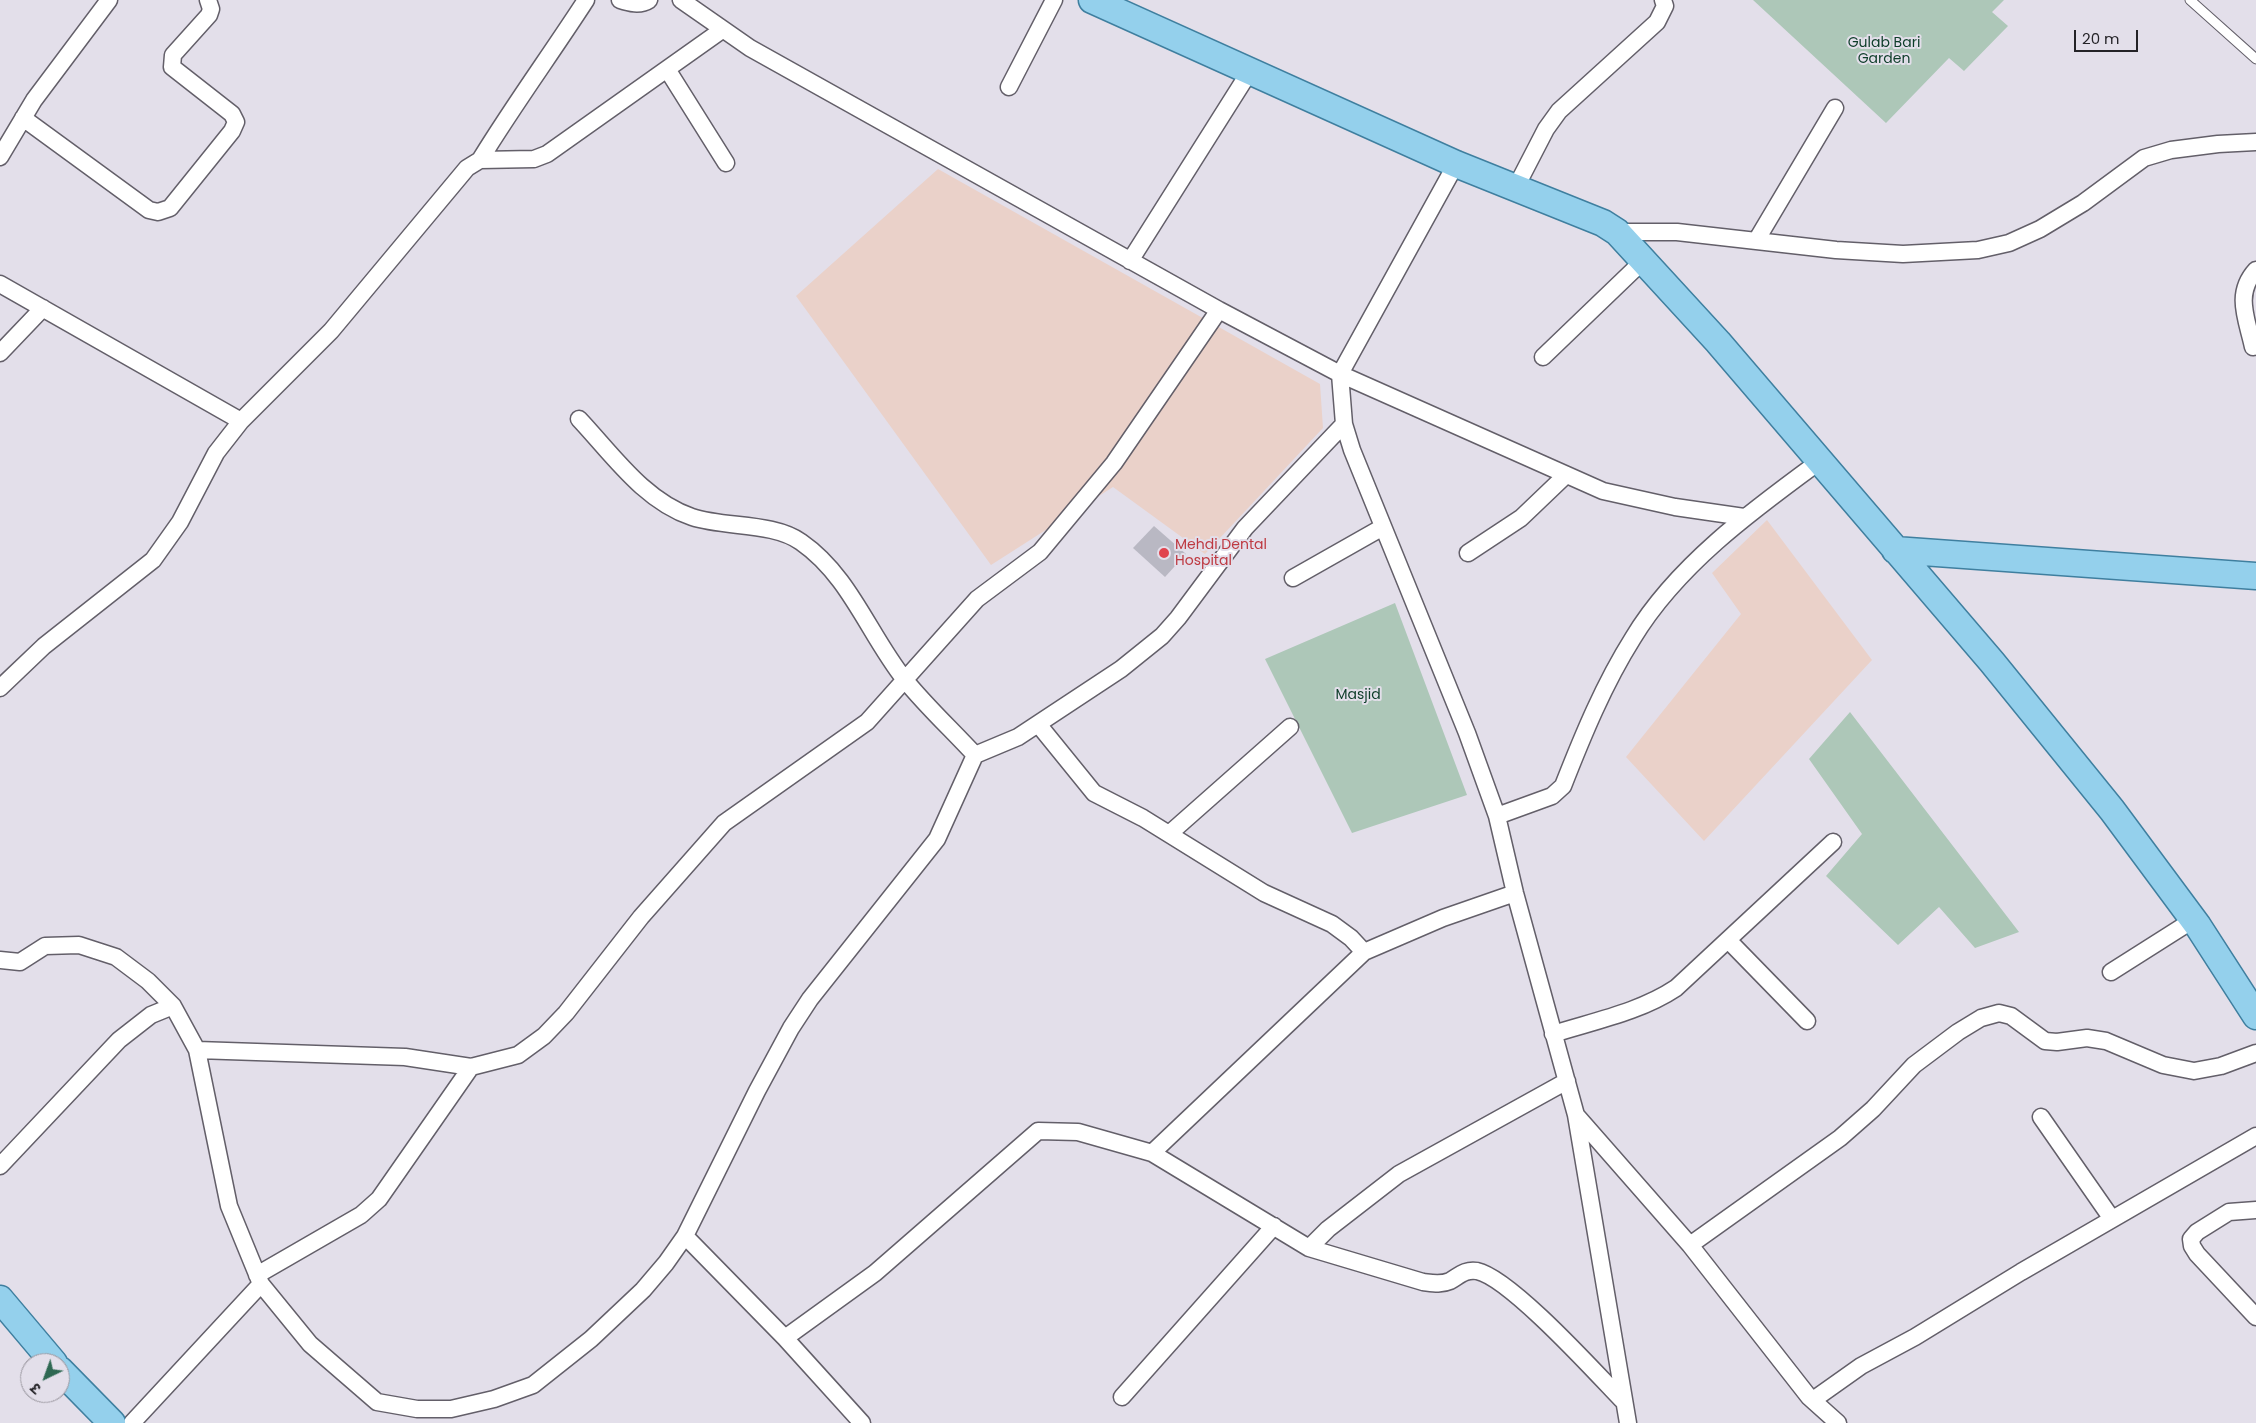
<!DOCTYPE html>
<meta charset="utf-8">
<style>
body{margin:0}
#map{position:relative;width:2256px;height:1423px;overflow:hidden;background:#e3dfea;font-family:Poppins,"Noto Sans Devanagari",sans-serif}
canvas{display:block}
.north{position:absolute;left:20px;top:1353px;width:50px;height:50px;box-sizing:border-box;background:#e3dfea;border:1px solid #97949c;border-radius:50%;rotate:222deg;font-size:14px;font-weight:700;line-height:20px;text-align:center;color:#242327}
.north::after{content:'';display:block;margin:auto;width:18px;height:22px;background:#2e6852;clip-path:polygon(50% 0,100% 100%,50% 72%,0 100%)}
.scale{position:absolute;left:2074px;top:30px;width:64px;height:22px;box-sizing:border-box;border:2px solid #242327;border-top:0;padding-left:6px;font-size:15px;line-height:18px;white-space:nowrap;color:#242327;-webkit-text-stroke:4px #e3dfea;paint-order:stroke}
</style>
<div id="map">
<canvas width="2256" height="1423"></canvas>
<div class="north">उ</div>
<div class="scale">20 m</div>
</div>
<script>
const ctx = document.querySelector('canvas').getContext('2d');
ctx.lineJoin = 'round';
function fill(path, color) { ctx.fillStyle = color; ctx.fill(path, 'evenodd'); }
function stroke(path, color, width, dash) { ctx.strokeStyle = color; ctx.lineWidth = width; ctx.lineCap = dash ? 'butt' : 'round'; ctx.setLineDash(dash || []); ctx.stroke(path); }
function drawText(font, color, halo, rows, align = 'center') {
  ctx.font = font + ' Poppins,sans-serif'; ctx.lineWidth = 4; ctx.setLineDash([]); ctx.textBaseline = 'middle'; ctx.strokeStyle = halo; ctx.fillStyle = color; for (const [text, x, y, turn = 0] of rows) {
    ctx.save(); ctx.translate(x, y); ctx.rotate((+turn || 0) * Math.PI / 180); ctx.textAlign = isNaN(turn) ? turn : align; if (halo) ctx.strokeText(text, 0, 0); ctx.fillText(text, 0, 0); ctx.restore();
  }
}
fill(new Path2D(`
 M938,169L1320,384L1323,428L1205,554L1113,487L991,565L796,296Z
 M1767,520L1872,660L1704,841L1626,757L1741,614L1712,573Z`), '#ead1c9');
fill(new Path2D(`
 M1753,0H2004L1992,12L2008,26L1964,71L1949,58L1886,123Z
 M1395,603L1467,795L1352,833L1265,659Z
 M1850,712L2019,932L1975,948L1939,907L1898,945L1826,876L1862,834L1809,759Z`), '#adc7b8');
fill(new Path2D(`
 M1154,526L1186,554L1165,577L1133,548Z`), '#b9b8c3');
const service = new Path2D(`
 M2190,0L2256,59`);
const minor = new Path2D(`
 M620,0C629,3 640,6 649,0
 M681,0L750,48L1219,310L1340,374L1344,424L1352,450L1467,733L1497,816L1515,893L1576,1115L1690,1245L1809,1397L1838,1423
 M667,69L726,163
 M1009,87L1054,0
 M23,118L149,210L158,212L170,208L232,131L236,122L232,114L172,67L173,55L209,15L211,9L208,0
 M0,157L34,100L109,0
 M480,160C513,106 551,54 586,0
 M1456,164L1340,374L1603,491L1675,507L1744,517
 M1515,189L1546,129L1559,111L1657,22L1665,6L1663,0
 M1617,232H1677L1836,250L1903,254L1978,250L2009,243L2040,229L2083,203L2144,158L2171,150L2218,144L2256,142
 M1756,241L1835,108
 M1130,261L1250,71
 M0,284L241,421L331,331L467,168L480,160L534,159L547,154L722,30
 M2253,347C2247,319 2234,294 2256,270
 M0,353L43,308
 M1543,357L1644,260
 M579,419C612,454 644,501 692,517C725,528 773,522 801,542C850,576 869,635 905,680C926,706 952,730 975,755L1018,737L1121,669L1162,636L1178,618L1245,528L1344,424
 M1468,553L1521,518L1566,475
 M1293,578L1383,527
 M0,688L44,646L153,560L180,522L216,453L241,421
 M1497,816L1552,796L1563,786C1583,735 1604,684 1633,638C1677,565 1753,510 1820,461
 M1169,834L1290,727
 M1728,940L1807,1021
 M1364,952L1443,918L1515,893
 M0,960L20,962L45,946L79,945L116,957L148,981L173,1006L197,1050L229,1206L261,1284L310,1344L377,1402L417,1409H451L494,1399L533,1385L591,1339L643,1290L666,1263L685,1236L757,1091L791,1028L810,999L937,839L975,755
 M2111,972L2193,920
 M1553,1034C1594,1021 1640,1012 1676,988L1833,842
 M197,1050L405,1057L471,1067L518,1055L544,1036L566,1013L641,917L724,823L867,722L977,599L1040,552L1114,463L1219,310
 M1576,1115L1628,1423
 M2041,1117L2112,1219
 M1152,1153L1309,1248L1423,1282C1432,1283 1441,1285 1450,1281C1459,1276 1465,1269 1477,1271C1510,1278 1595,1372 1622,1400
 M0,1166L119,1040L151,1015L173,1006
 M2256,1210L2229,1212L2197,1232L2191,1239L2192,1246L2197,1254L2256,1317
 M685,1236L785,1338L875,1273L1038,1131L1078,1132L1152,1153L1364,952L1351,938L1332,924L1264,893L1143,818L1094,793L1038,724
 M1690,1245L1840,1138L1873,1109L1914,1065L1958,1032L1981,1018L1999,1013L2011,1016L2045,1041L2057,1042L2087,1038L2106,1041L2163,1065L2194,1071L2221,1066L2256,1053
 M1309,1248L1328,1229L1399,1174L1567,1081
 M257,1275L361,1215L379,1199L471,1067
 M785,1338L862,1423
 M1122,1397L1274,1226
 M1813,1400L1861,1366L1915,1337L2021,1272L2256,1136
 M132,1423L261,1284`);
const primary = new Path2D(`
 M1092,0L1456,164L1603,223L1617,232L1718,342L1992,662L2112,810L2198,926L2256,1016
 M1895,550L2256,576
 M0,1299L54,1363
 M60,1370L112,1423`);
stroke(service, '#635f69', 11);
stroke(minor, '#635f69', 19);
stroke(primary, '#3f7f9f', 29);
stroke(service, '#fff', 9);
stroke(minor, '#fff', 16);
stroke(primary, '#94d0ec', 26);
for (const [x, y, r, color] of [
 [1164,553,6,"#e0444e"]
]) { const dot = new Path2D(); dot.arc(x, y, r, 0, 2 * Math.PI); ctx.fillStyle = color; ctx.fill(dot); stroke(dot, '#e3dfea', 2); }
drawText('14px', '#0d3d29', '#e3dfea', [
 ["Gulab Bari",1884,43],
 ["Garden",1884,59],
 ["Masjid",1358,695]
]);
drawText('14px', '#be3a42', '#e3dfea', [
 ["Mehdi Dental",1175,545],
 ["Hospital",1175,561]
], 'left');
</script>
